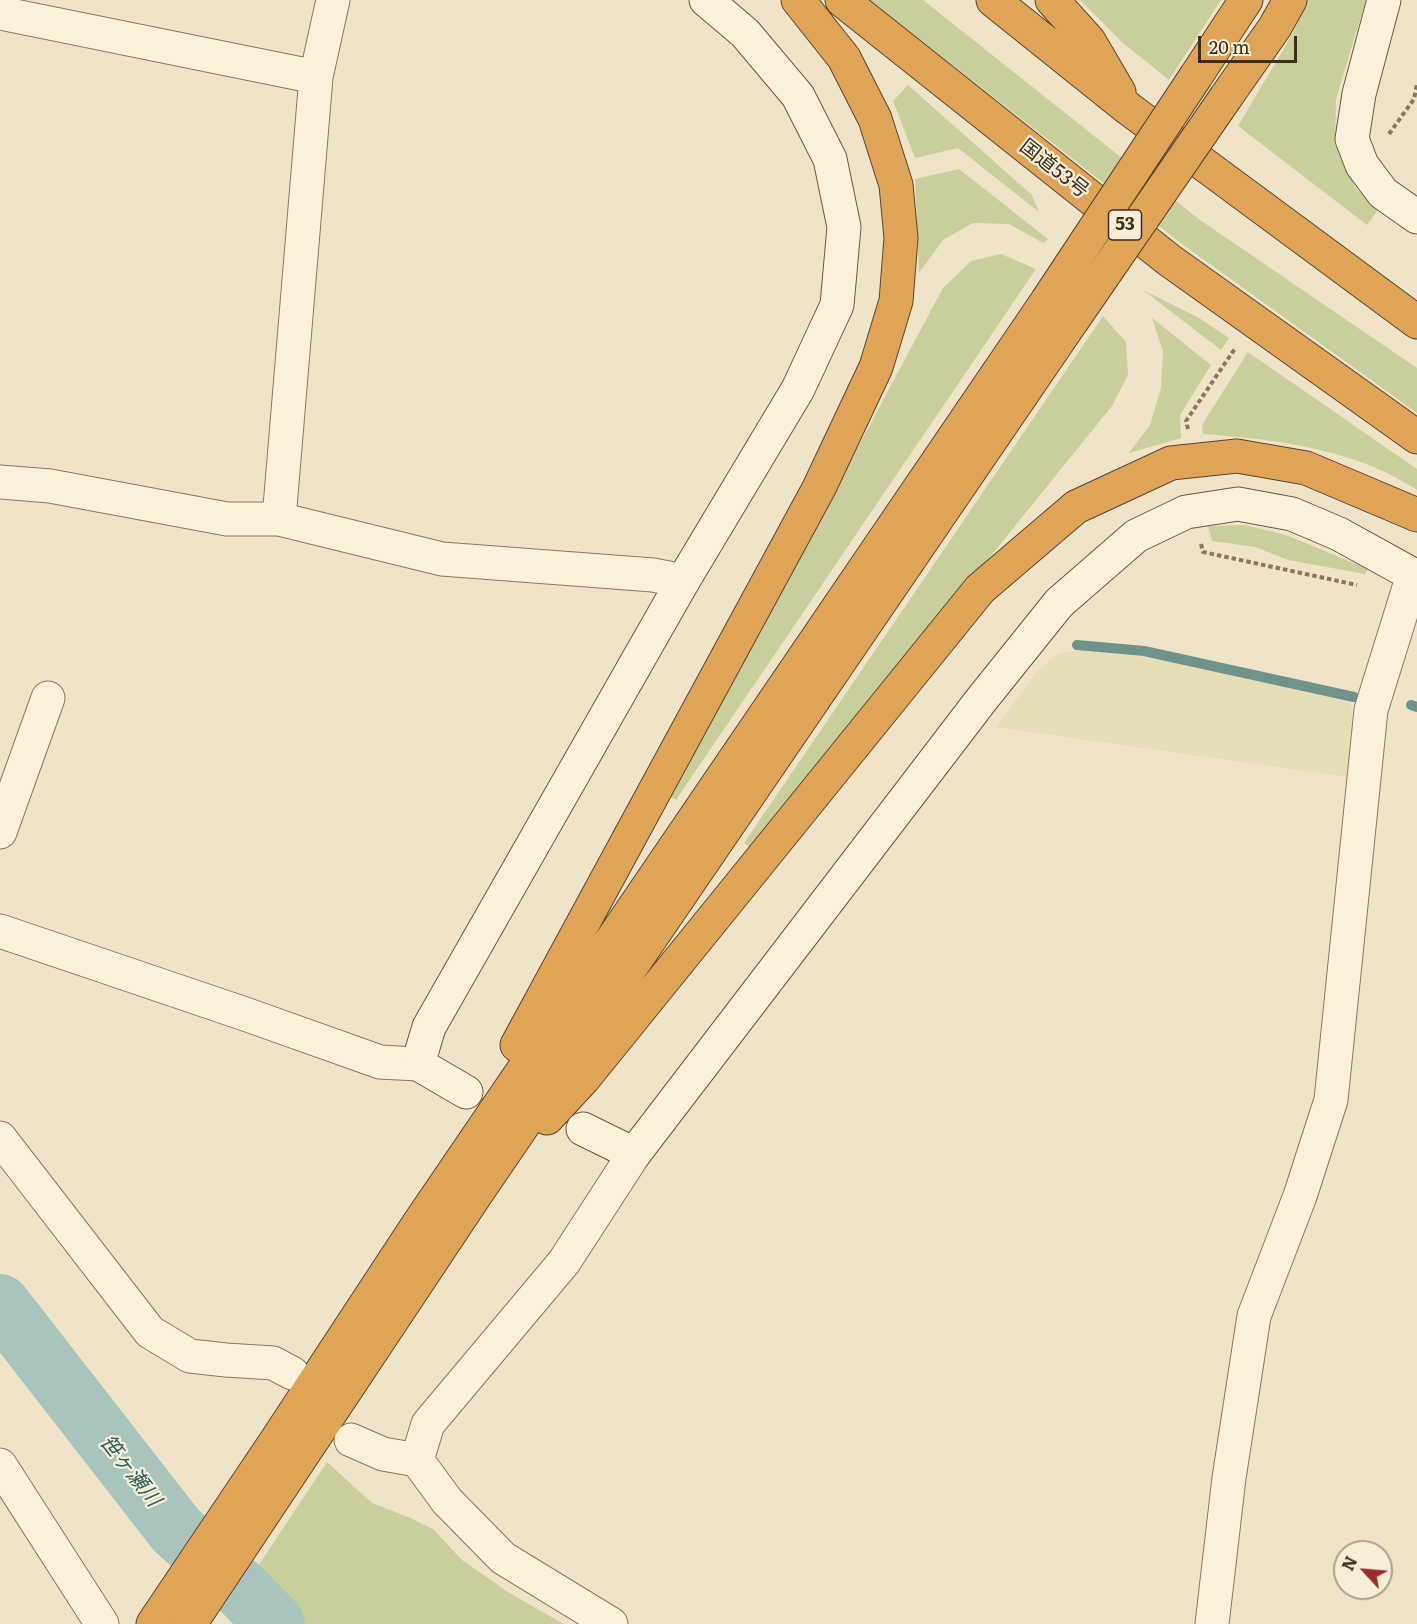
<!DOCTYPE html>
<meta charset="utf-8">
<style>
body{margin:0}
#map{position:relative;width:1417px;height:1624px;overflow:hidden;background:#f0e4c8;font-family:Literata,serif}
canvas{display:block}
.north{position:absolute;left:1333px;top:1540px;width:60px;height:60px;box-sizing:border-box;background:#f7eed8;border:2px solid #ada18e;border-radius:50%;rotate:296deg;font-size:16px;font-weight:700;line-height:24px;text-align:center;color:#3d2e20}
.north::after{content:'';display:block;margin:auto;width:21px;height:27px;background:#9e2a2b;clip-path:polygon(50% 0,100% 100%,50% 72%,0 100%)}
.scale{position:absolute;left:1198px;top:36px;width:99px;height:27px;box-sizing:border-box;border:3px solid #3d2e20;border-top:0;padding-left:8px;font-size:18px;line-height:21px;white-space:nowrap;color:#3d2e20;-webkit-text-stroke:4px #f7eed8;paint-order:stroke}
</style>
<div id="map">
<canvas width="1417" height="1624"></canvas>
<div class="north">N</div>
<div class="scale">20 m</div>
</div>
<script>
const ctx = document.querySelector('canvas').getContext('2d');
ctx.lineJoin = 'round';
function fill(path, color) { ctx.fillStyle = color; ctx.fill(path, 'evenodd'); }
function stroke(path, color, width, dash) { ctx.strokeStyle = color; ctx.lineWidth = width; ctx.lineCap = dash ? 'butt' : 'round'; ctx.setLineDash(dash || []); ctx.stroke(path); }
function drawText(font, color, halo, rows, align = 'center') {
  ctx.font = font + ' Literata,"Noto Sans JP",serif'; ctx.lineWidth = 4.5; ctx.setLineDash([]); ctx.textBaseline = 'middle'; ctx.strokeStyle = halo; ctx.fillStyle = color; for (const [text, x, y, turn = 0] of rows) {
    ctx.save(); ctx.translate(x, y); ctx.rotate((+turn || 0) * Math.PI / 180); ctx.textAlign = isNaN(turn) ? turn : align; if (halo) ctx.strokeText(text, 0, 0); ctx.fillText(text, 0, 0); ctx.restore();
  }
}
fill(new Path2D(`
 M1082,650L1159,659L1351,700L1354,778L996,727L1038,670L1059,653Z`), '#e6deb5');
fill(new Path2D(`
 M869,0H923L1200,220L1417,368V413L1182,244Z
 M1080,0H1221L1169,80L1123,43Z
 M1308,0H1366L1336,99L1335,144L1356,188L1378,210L1367,225L1238,126L1292,35Z
 M908,85L1032,195L1039,212L958,148L915,158L893,101Z
 M959,169L1048,239L1043,243L1009,224L973,223L943,240L919,273L915,179Z
 M1001,254L1036,269L676,800L671,797L943,288L971,261Z
 M1143,290L1199,318L1229,338L1221,350Z
 M1103,316L1126,342L1128,375L1112,406L753,850L744,843Z
 M1152,318L1211,365L1180,415L1181,438L1129,453L1150,425L1161,388L1163,352Z
 M1248,352L1417,469V490C1404,482 1390,474 1376,468C1321,445 1261,438 1203,434L1202,425Z
 M1245,525L1286,535L1368,569L1365,574L1288,560L1255,547L1212,541L1208,526Z
 M327,1462L372,1503L408,1517L433,1529L462,1560L511,1594L564,1624H305L295,1616L256,1569Z`), '#c9cf9b');
stroke(new Path2D(`
 M1077,645L1144,651L1354,697
 M1411,705L1417,707`), '#6f938a', 10);
stroke(new Path2D(`
 M0,1304L176,1530L241,1589L275,1624`), '#a9c4bc', 60);
const street = new Path2D(`
 M0,13L316,77
 M0,482L50,486L227,519H279L442,559L653,575L683,581
 M279,519L316,77L333,0
 M0,832L48,698
 M0,931L245,1014L380,1062L418,1064
 M0,1138L150,1332L190,1356L226,1360L273,1363L292,1373
 M351,1440L383,1454L417,1460
 M0,1465L102,1624
 M611,1624L503,1558L447,1501L417,1460L428,1424L564,1262L634,1154
 M1212,1624L1229,1478L1254,1316L1300,1196L1331,1100L1371,710L1413,575`);
const secondary = new Path2D(`
 M1384,0L1359,94L1352,139L1362,165L1383,193L1417,217
 M466,1092L418,1064L429,1027L683,581L798,389L837,305L844,227L830,159L798,96L745,33L706,0
 M583,1129L634,1154L982,699L1059,603L1136,536L1186,512L1238,504L1292,514L1339,534L1417,577`);
const highway = new Path2D(`
 M842,0L1169,260L1417,437
 M993,0L1129,109L1417,322
 M1052,0L1089,41L1119,92
 M1196,76L1246,0
 M1226,97L1275,27L1290,0
 M517,1045L819,488L876,367L896,301L901,238L896,185L875,119L844,58L798,0
 M547,1118L584,1078L980,589L1076,507L1171,463L1237,456L1306,468L1417,515
 M153,1624L276,1441L419,1223L1047,301
 M190,1624L476,1194L1072,321`);
stroke(street, '#8d765c', 35);
stroke(secondary, '#6f573f', 35);
stroke(highway, '#5b4430', 35);
stroke(new Path2D(`
 M1389,134L1414,99L1417,84
 M1188,429L1186,421L1236,347
 M1201,544L1203,552L1357,585`), '#8d765c', 4, [4.5, 3]);
stroke(street, '#faf1dc', 33);
stroke(secondary, '#faf1dc', 33);
stroke(highway, '#e0a458', 33);
const highwayBridge = new Path2D(`
 M1047,301L1196,76
 M1072,321L1226,97`);
stroke(highwayBridge, '#5b4430', 35, []);
stroke(highwayBridge, '#e0a458', 33);
for (const [x, y, w] of [
 [1125,225,33]
]) { const box = new Path2D(); box.roundRect(x - w / 2, y - 15, w, 30, 4.5); ctx.fillStyle = '#f7eed8'; ctx.fill(box); stroke(box, '#3d2e20', 1.5); }
drawText('bold 18px', '#3d2e20', null, [
 ["53",1125,225]
]);
drawText('20px', '#3d2e20', '#f7eed8', [
 ["国道53号",1054,169,38]
]);
drawText('italic 21px', '#2f5d5a', '#f7eed8', [
 ["笹ヶ瀬川",130,1471,52]
]);
</script>
